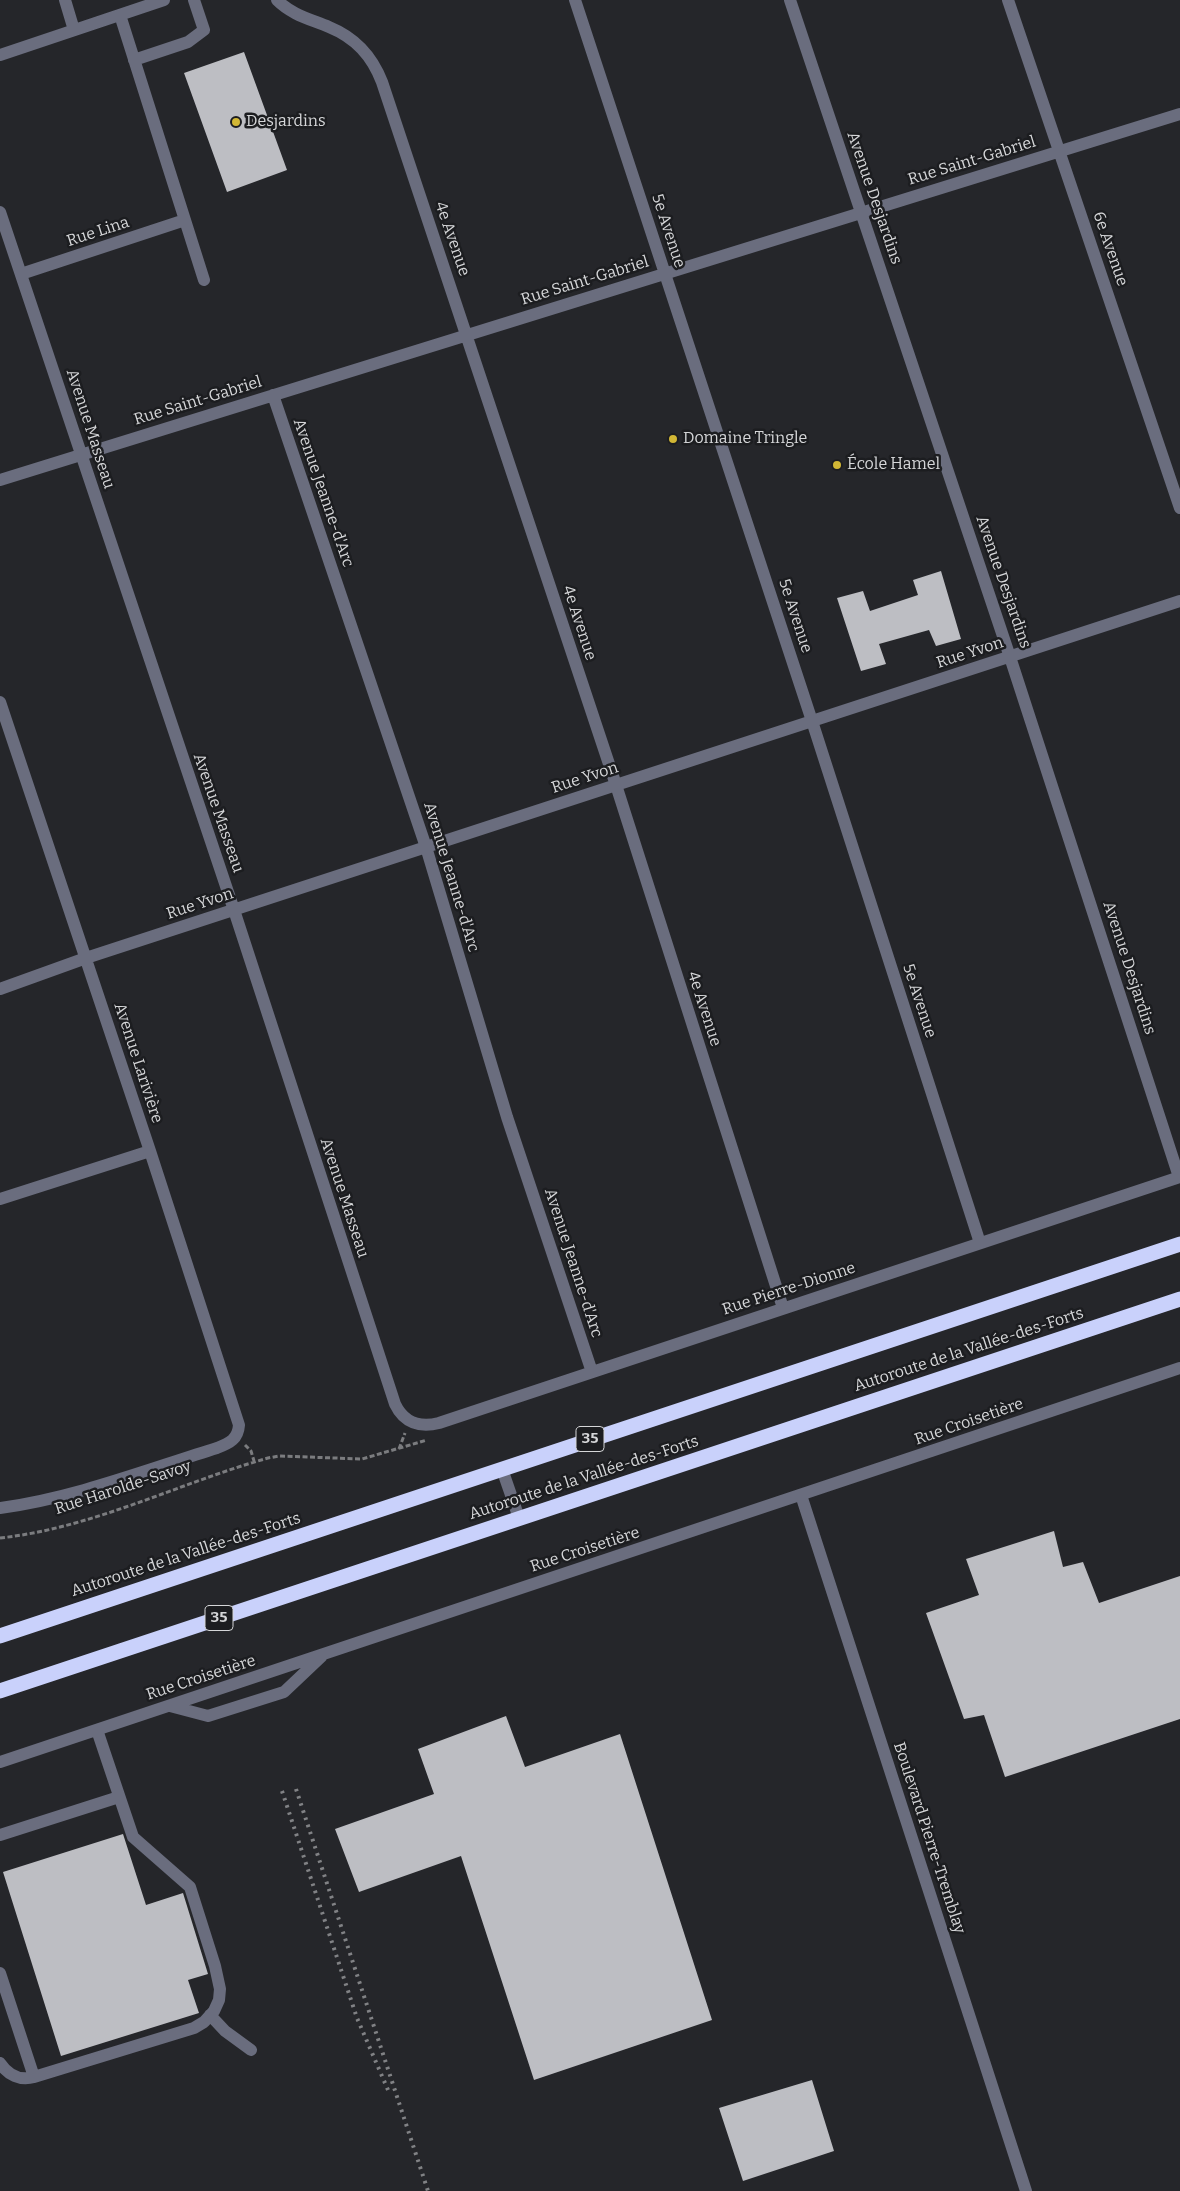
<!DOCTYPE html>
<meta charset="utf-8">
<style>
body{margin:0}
canvas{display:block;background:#25262a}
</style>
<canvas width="1180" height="2191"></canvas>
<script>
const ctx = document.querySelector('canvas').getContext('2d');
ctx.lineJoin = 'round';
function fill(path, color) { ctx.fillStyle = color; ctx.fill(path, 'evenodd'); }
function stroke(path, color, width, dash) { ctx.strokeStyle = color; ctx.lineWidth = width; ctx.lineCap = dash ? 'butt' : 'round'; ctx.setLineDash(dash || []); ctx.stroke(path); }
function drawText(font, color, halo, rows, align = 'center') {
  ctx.font = font + ' Bitter,serif'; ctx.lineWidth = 5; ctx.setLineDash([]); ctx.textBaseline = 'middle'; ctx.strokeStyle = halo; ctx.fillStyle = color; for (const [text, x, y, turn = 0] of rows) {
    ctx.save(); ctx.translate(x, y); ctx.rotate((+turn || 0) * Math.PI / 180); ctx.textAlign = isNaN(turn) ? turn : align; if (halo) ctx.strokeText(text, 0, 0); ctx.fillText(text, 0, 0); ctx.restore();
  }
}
fill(new Path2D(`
 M244,52L287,170L227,192L184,73Z
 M941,571L961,639L936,646L929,630L879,644L886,664L861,671L837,598L863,591L870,611L918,595L913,580Z
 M1054,1531L1063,1567L1083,1562L1099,1603L1180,1576V1719L1005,1777L984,1715L964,1719L926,1613L979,1595L966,1559Z
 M506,1716L525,1767L620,1734L712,2020L534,2080L461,1856L359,1892L335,1829L434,1794L418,1749Z
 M123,1834L146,1905L183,1893L208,1974L188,1980L199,2013L61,2056L3,1872Z
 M812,2080L834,2151L743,2181L719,2108Z`), '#bdbec3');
stroke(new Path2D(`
 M245,1445L251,1451L254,1461
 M399,1449L405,1433
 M0,1538C93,1528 179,1483 268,1458L279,1456L362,1459L427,1440`), '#7b7c7f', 3, [5, 2.5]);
stroke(new Path2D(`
 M65,0L74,30
 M277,0C292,15 310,19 329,27C356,38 372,56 382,82L616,785L783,1308
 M575,0L812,721L980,1243
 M790,0L1010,657L1179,1177
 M1008,0L1180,508
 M120,15L204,280
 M0,55L164,0
 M134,60L188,42L204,30L194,0
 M0,212L234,910L395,1404C404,1423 420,1428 439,1423L1180,1177
 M21,274L185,220
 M273,395L426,847L507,1117L592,1372
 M0,480L1180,114
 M0,702L150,1151L239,1425C238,1439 230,1443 217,1448C146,1470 74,1498 0,1508
 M0,989L86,958L1180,601
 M0,1199L150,1151
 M502,1469L519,1518
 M801,1495L1026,2191
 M170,1706L208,1716L284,1692L321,1657
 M0,1762L1180,1368
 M0,1835L119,1797
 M0,1973L34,2077C20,2081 8,2075 0,2063
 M210,2015L225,2031L251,2050
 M34,2077L194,2028L204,2022L214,2011L219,2000L220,1989L215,1966L190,1887L133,1837L97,1730`), '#6a6d7e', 12);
stroke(new Path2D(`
 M0,1636L1180,1244
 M0,1691L1180,1299`), '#c9d1fb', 15);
stroke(new Path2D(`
 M296,1789L428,2191
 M282,1791L357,2018L388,2090`), '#818285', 4, [2.5, 5]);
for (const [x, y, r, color] of [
 [236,122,5,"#d2b735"],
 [673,439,5,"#d2b735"],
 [837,465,5,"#d2b735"]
]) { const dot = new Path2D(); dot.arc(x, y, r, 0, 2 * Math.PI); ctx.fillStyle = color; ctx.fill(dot); stroke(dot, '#1c1d20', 2); }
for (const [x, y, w] of [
 [590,1439,28],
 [219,1618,28]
]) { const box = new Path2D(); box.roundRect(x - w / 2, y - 12.5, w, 25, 4); ctx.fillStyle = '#1c1d20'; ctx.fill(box); stroke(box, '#d5d6d8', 1); }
drawText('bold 15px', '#d5d6d8', null, [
 ["35",590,1439],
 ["35",219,1618]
]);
drawText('16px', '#d5d6d8', '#1c1d20', [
 ["Desjardins",246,122],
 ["Domaine Tringle",683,439],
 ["École Hamel",847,465]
], 'left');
drawText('16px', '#d5d6d8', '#1c1d20', [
 ["Rue Saint-Gabriel",972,161,-17],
 ["Avenue Desjardins",874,198,71],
 ["5e Avenue",668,231,72],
 ["Rue Lina",98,232,-18],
 ["4e Avenue",452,239,71],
 ["6e Avenue",1110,249,71],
 ["Rue Saint-Gabriel",585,281,-17],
 ["Rue Saint-Gabriel",198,401,-17],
 ["Avenue Masseau",90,429,72],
 ["Avenue Jeanne-d'Arc",323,493,71],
 ["Avenue Desjardins",1003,582,71],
 ["5e Avenue",795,616,72],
 ["4e Avenue",579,623,72],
 ["Rue Yvon",970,653,-18],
 ["Rue Yvon",585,778,-18],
 ["Avenue Masseau",218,813,71],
 ["Avenue Jeanne-d'Arc",451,877,73],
 ["Rue Yvon",200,904,-18],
 ["Avenue Desjardins",1129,968,72],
 ["5e Avenue",919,1001,72],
 ["4e Avenue",704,1009,72],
 ["Avenue Larivière",138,1063,72],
 ["Avenue Masseau",344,1198,72],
 ["Avenue Jeanne-d'Arc",573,1263,72],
 ["Rue Pierre-Dionne",789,1289,-18],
 ["Autoroute de la Vallée-des-Forts",969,1350,-18],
 ["Rue Croisetière",969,1422,-19],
 ["Autoroute de la Vallée-des-Forts",584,1478,-18],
 ["Rue Harolde-Savoy",123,1488,-18],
 ["Rue Croisetière",585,1550,-18],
 ["Autoroute de la Vallée-des-Forts",186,1555,-18],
 ["Rue Croisetière",201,1678,-18],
 ["Boulevard Pierre-Tremblay",929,1838,72]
]);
</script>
